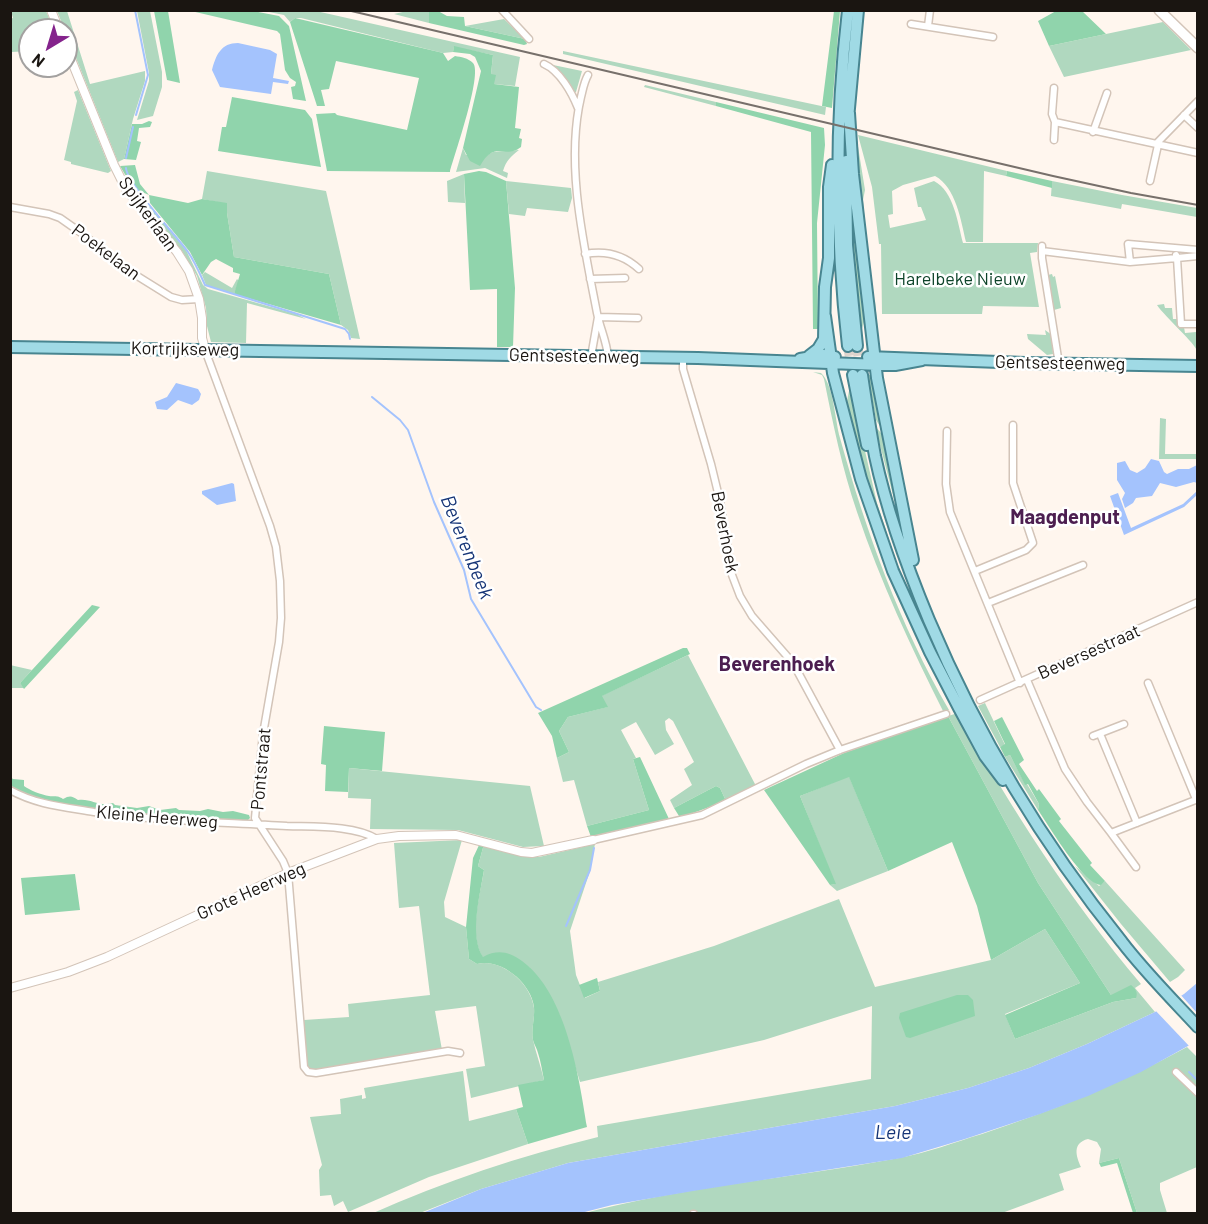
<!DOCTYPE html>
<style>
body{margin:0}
#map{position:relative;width:1208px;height:1224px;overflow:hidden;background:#fff6ee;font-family:Barlow,sans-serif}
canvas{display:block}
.frame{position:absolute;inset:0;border:12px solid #1a1511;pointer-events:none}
.north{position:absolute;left:18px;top:18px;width:60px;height:60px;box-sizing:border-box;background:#fff;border:2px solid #a3a1a0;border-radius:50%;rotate:218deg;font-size:16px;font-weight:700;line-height:24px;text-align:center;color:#1a1511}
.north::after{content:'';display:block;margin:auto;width:21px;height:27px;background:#84238c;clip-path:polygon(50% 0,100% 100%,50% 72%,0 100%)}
</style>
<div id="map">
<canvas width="1208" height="1224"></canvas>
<div class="frame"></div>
<div class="north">N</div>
</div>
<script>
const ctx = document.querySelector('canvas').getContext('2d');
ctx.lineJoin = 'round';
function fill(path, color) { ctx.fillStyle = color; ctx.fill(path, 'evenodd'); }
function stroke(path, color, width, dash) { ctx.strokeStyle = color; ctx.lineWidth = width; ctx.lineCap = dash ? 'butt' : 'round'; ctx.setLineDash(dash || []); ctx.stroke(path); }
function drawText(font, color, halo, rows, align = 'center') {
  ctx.font = font + ' Barlow,sans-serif'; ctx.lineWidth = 5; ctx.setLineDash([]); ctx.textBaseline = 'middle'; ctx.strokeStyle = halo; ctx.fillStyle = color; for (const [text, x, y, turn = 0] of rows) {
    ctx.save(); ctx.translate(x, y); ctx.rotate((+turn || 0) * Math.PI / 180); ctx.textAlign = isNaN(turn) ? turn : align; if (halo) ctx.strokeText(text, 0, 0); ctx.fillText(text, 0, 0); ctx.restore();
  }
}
fill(new Path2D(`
 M11,11H46L54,30H30V51L12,52L10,19L13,18Z
 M57,11H67L90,84L145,71V81L133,119L124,159L118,162Z
 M137,11H150L162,72V87L153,116L137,120L149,81V73Z
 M264,11H316L520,57L515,86L494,84L491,74L493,55L454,47L453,52L443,53L301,18H295L290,22L284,15Z
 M407,11H429V23L394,14Z
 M504,19L525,39L465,26Z
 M1163,22L1191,50L1064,77L1049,46Z
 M563,51L826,107L825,115L563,54Z
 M553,65L582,71L576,92H573Z
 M645,85L716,102V106L644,87Z
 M78,90L111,171L108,173L71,164V162L64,160L77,101L74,92Z
 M853,133L856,134L865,190L863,200L871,299L875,301L879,343L876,342Z
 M858,135L1007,171L1006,176L984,171L983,242H966C961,221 956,187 935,176L903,185L892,191L893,214L888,215L890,228L926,220L921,207H918L914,188L934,181C954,191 958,224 963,243H1038L1037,252L1030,253L1039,307L983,306L982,314H882L881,244H879L872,187Z
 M463,148L466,155H487L493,152L519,150C511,156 506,161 503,171L508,173L507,178L485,168L456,172Z
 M207,171L326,191L360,339L351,338L348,330L341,325L329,274L234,257L227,213V204L202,199Z
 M464,174L465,203L448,202L447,181Z
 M506,181L571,188L572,198L568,212L527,208L525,216L509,214Z
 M1052,181L1122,195L1197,208V217L1122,204L1121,209L1051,196Z
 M133,188L136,189L186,250L203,285L208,289L296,314L306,319L247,303L246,343L211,342L207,326L206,308L197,276L182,251Z
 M853,195L867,323L864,322L860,335L852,265L850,196Z
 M205,272L232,288L237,279L239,281L234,294L206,285L202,275Z
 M1052,274L1053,277L1055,276L1061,308L1054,310L1048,275Z
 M1164,304L1165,308H1172L1173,319H1177L1178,328L1184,327L1185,333L1196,332L1197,351C1196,344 1165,317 1157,305Z
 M1045,330L1052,335L1053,354L1047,355L1028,339L1027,334L1046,335Z
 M813,372L821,373C834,385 835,421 840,438C866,532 900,625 949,710L944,713C911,647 880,581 857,512C842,468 833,424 824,379L822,375Z
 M868,375H874L904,537L875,426L881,433L883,431L876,420Z
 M850,386L877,503L907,594L881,533L843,401H847Z
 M1160,418L1166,419L1165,454H1197V459H1159Z
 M688,655L756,786L726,801L720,788L716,786L674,808L670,800L692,785L684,769L694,762L673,721L669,718L665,721L666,730L674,744L655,755L636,722L621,730L636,758L633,759L649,810L587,826L574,780L563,782L557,758L569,752L559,731L568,717L607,707L601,696Z
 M10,665L32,670L20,683L24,688H11Z
 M985,703L1005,745L1000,747L978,706Z
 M958,713C1011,809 1070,900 1141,984L1135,988L1155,1012L1087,1044L1029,1068L968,1088L895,1106L568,1163L481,1189L420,1213L371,1214C445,1181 520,1156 598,1137L597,1126L871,1079L872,1006L764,1040L580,1082L559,1014L529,967L483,958C468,934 480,896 484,870L478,866L484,844L519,856L539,857L595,844L589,874L570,931L576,975L585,998L600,991L598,982L714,946L839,899L875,987L991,960L1045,929L1080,983L1005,1014L1015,1039L1113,1002L1136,998L1111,995L1038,883L948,716Z
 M1010,755L1025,784H1027L1039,804L1038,810L1005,757Z
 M349,768L530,786L544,846L523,847L458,830L370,829L371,799L348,798Z
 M849,776L888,871L837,891L830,885L835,884L800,796Z
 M462,840L444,902L445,917L466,927L469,959L477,964C501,958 531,983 534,1008C535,1018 531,1029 533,1040C536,1053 541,1067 544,1080L471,1098L466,1069L485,1066L476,1006L435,1011L442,1050L312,1071L306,1066L304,1020L349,1017L348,1004L430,995L419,906L399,908L394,843Z
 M1075,866L1099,886L1105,881L1185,970L1178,977L1170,982L1121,924Z
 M1187,1047L1197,1057V1167L1160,1183V1190L1167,1213H1137L1119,1158L1099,1163L1101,1149L1097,1142L1088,1139C1072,1143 1076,1156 1081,1167L1059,1174L1064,1190L1002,1213L581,1214C685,1186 794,1178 899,1158C927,1153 955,1142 982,1134C1054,1110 1122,1083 1187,1047Z
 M463,1071L469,1121L516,1109L528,1144L429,1177L348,1212L343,1201L334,1206L331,1195L320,1196L319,1170L322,1165L310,1117L341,1114L340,1099L362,1095V1099L366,1098L364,1088Z`), '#b0d8bf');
fill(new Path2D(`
 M154,11H168L180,83L167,80Z
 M191,11H253L279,16L289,26L306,101L293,99L291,87L295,86L296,82L290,78L285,70L280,34L277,31Z
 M429,11H438L447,16L464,17L465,26L525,39L527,44L524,45L429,23Z
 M834,11H840L832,108L822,106Z
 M1056,11H1082L1106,34L1049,46L1038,21Z
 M295,18L439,52L443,53L448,61L455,56C461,57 468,58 473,63C483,74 454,156 450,172L327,171L316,114L335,113L337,115L407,130L419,78L336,61L329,89L321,90L325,106H317L290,22Z
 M454,46L493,55L491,74L496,75L494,84L519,87L515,128L521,129L519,138L522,139L521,147C504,160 495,139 480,166L470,161L463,148L481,71L475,57L470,54L453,52Z
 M232,97L305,110L312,119L321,167L218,151L222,127H226Z
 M716,102L824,128L825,145L817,223L818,329H813L811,132L716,106Z
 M149,121L152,122L150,127L139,128L137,141L141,142L136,160L124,159L132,124H142Z
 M135,165L140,184L149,195L188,203L202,199L227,203V213L234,257L329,274L341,325L234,294L240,274L233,272V268L216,259L211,262L202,275L190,252L150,203L149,195L133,188L120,166Z
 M479,171L486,172L506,181L515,288L513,347H497V289L470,290L464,174Z
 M1007,171L1052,181V188L1006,176Z
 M92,605L100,607L24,689L20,683Z
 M683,648H687L690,654L602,696L608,707L568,717L559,731L569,752L557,758L552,736L538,713Z
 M948,716L1038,883L1111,995L1131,985C1136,989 1138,993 1136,998L1113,1002L1015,1039L1005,1015L1080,983L1045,929L991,960L977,906L952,842L888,871L849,777L800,796L836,884L830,885L764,790L844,753Z
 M1002,717L1024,760L1019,764L1037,791L1039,789L1061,819L1059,821L1092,863L1090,865L1105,881L1101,885C1083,884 1049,826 1038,810L1039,804L1028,784L1025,785L1010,755L1005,757L1000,747L1005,744L994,721Z
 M324,726L385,732L382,771L349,768L348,792L325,791L326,765L321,764Z
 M640,757L669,819L591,837L587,826L649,810L633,759Z
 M10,777L13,779L24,780V786C29,790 42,795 49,796C55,797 57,795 63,799C70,795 72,796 78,800C91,798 98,807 113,803L115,805L137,808L149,806L160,810L176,808L179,810L200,811L208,809L223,812L233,811L249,815L250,818L247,821H242L131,814L122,811L119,812C80,807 47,804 11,788Z
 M716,786L720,788L726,801L682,817L679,816L674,808Z
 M480,843L484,844L478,866L484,870C480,895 469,936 483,957C498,949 509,952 522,961C566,993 579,1076 587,1127L528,1144L516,1109L523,1107L518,1085L544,1080C542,1071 541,1062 538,1053C537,1049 534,1044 533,1040C531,1029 535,1018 534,1007C531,983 501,958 477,964L469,959L466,927L473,858Z
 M75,874L80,910L25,915L21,878Z
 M597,978L600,991L584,998L579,985Z
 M957,995H968L973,1000L975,1016L910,1038L906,1037L899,1018L900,1013Z
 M1119,1158L1137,1213H1133L1117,1163L1101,1167L1099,1163Z`), '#90d4ac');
fill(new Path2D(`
 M238,43L270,50L277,54L273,78L289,81L288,84L273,82L271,94L220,87L212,70C216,55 221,43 238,43Z
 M176,383L198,389L201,394L199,400L192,405L178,400L167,410L157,409L155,402L167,397Z
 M1151,459L1159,461L1164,472L1167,474L1178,469H1189L1197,465V483L1194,482L1176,487L1160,483L1152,496L1136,498L1133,503L1125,508L1122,499L1125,493L1117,480V463L1125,461L1130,470L1137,473L1145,468Z
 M232,483L234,484L236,501L217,505L202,494V491Z
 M1197,491V495L1184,507L1124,535L1110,496L1118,493L1131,528L1183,504Z
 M1197,983V1041L1141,1072L1088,1096L1040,1114L965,1139L902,1158L693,1191L612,1205L581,1213L420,1214L481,1189L568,1163L895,1106L968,1088L1029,1068L1087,1044L1155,1012L1184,994Z`), '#a4c3fd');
fill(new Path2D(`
 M1179,993L1197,1013L1198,1045L1191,1048L1154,1009Z`), '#fff6ee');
stroke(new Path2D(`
 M135,10L148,75L136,115
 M126,158L133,127
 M126,168C127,184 176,235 188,252C195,262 200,274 205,285L345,329L349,334L350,339
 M372,397L400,420L408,430L434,502L464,570L471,599L536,707L541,710
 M566,926L590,870L594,848
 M1189,1072L1198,1081`), '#a4c3fd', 2);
stroke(new Path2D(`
 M848,346L853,375
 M857,346L861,372`), '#ddd4cd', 10, [10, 5]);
const minor = new Path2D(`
 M502,10L529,39
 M911,24L993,37
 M928,26L930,10
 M544,64C560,71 572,93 578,108
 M588,75C584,82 583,89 581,97C565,165 584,245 597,313C600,328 607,342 608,357
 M1184,115L1198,128
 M1055,122L1198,153
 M1093,132L1107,93
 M1054,140L1055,122L1052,114L1054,88
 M1156,144L1198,101
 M1150,181L1158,145
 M10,207L49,214L60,218L80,232L126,269L171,297L182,300L199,299
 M1042,246V258L1059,364
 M1198,250L1128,244L1130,262L1177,258L1181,324H1198
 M1042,251L1130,262
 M585,254C606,250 624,255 639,269
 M1176,255L1177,258L1198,256
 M590,279L625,278
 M598,317L638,318
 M205,350L270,526L276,547L280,581L281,618L279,642L263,734L255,818L283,861L288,873L304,1067L308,1072L316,1073L448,1051L460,1053
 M591,357L598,317
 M683,358V369L711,464L720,501L732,575L740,596L752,616L793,663L840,750
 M947,431L946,484L950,512L1020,683
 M975,571L1026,550L1033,543L1013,483V425
 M988,603L1083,565
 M1027,680L1065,769L1087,802L1111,833L1198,799
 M1148,683L1196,799
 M980,700L1198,602
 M1100,734L1137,823
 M1093,736L1124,724
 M10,790C37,805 65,807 94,812C158,821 223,822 287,826C314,827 354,825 377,839
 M1111,833L1136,867
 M593,840L702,815L806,764L840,750L946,714
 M1176,1072L1198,1093
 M693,1214H694`);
const tertiary = new Path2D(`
 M51,10L59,30
 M66,47L114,165L126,189L177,252L189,271L199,299L202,318V338L205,349
 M10,988L68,972L107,957L288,873L377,839L399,836L456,835L521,852L532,853L593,840`);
const secondary = new Path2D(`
 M1159,10L1198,48`);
const primary = new Path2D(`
 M848,10C835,122 835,234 848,346
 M849,113L853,174L877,378L913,560
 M848,119L858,10
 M846,161L847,245L857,346
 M825,316L833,373L861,479L893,571L930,652L959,708L985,756L1003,780
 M10,347L698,358L881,365H895L922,360
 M809,356L818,349L824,339L825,287L829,258V187L832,165
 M868,357L1025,363L1198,366
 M800,359L823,355L835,357
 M853,375L867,445
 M862,375C866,402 870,429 875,456C887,512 907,567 929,620C978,736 1043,844 1122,942C1145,972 1172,999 1198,1027`);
stroke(minor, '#d3c4b8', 9);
stroke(tertiary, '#d3c4b8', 10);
stroke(secondary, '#d3c4b8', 12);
stroke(primary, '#488590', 14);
stroke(minor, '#fff', 6);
stroke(tertiary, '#fff', 8);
stroke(secondary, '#fff', 9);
stroke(primary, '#a0dae5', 10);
stroke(new Path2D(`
 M347,10L1053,176L1131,193L1198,205`), '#77706b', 2);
drawText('18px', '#1a1511', '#fff', [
 ["Spijkerlaan",148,214,54],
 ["Poekelaan",106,252,37],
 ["Kortrijkseweg",185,349,1],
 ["Gentsesteenweg",574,356,1],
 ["Gentsesteenweg",1060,363,1],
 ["Beverhoek",725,532,79],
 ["Beversestraat",1089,652,-24],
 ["Pontstraat",261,769,-85],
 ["Kleine Heerweg",157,817,5],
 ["Grote Heerweg",251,891,-24]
]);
drawText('18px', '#0d4329', '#fff', [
 ["Harelbeke Nieuw",960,279]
]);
drawText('bold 20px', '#4c1e50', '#fff', [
 ["Maagdenput",1065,517],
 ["Beverenhoek",777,664]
]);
drawText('italic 20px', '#163577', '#fff', [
 ["Beverenbeek",467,547,68],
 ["Leie",893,1132]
]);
</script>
